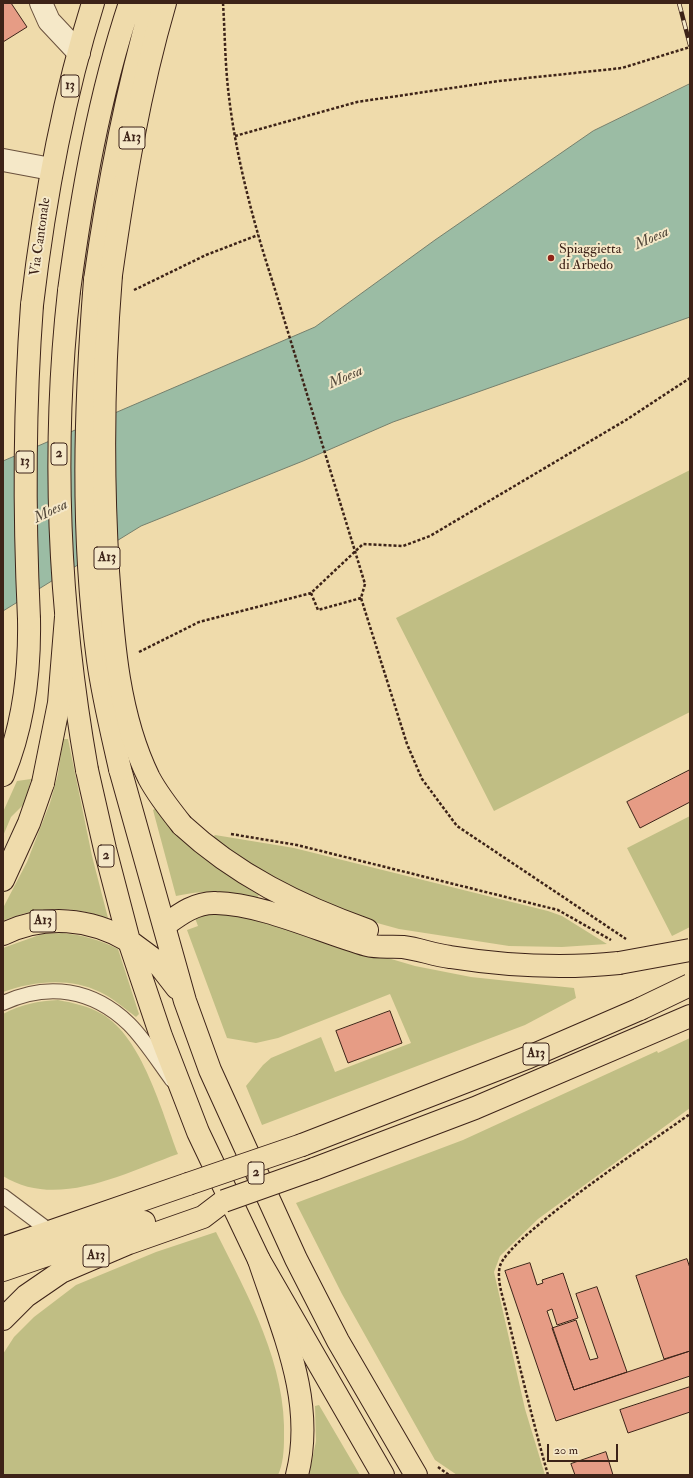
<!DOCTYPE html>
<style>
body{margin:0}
#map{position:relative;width:693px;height:1478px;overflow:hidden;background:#efdbab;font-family:"IM FELL Double Pica",serif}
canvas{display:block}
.frame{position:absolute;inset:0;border:4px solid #3d2318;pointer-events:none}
.scale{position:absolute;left:547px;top:1444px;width:71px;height:18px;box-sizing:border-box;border:2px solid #3d2318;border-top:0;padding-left:5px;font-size:12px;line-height:14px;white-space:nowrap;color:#3d2318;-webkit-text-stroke:3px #f5e8c8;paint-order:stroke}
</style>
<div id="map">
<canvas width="693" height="1478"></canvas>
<div class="frame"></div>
<div class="scale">20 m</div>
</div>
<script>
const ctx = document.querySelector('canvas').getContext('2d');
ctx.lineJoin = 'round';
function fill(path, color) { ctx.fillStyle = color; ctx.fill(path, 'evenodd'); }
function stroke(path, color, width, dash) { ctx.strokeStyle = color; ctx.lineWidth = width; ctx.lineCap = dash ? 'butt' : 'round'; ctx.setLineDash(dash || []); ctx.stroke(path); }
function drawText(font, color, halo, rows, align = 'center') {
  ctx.font = font + ' "IM FELL Double Pica",serif'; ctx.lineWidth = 4; ctx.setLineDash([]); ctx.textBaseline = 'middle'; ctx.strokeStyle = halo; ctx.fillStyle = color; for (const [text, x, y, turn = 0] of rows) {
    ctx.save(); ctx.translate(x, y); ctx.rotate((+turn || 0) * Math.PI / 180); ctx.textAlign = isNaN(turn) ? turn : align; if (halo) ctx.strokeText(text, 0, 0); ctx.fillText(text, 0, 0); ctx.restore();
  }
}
fill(new Path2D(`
 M690,470V712L494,811L396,618Z
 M63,739H68L92,856L108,918C71,906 40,905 3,921V908L27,862L50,803L58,774Z
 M31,779L25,803L11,817L3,836V812L17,781Z
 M156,808C188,848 215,869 259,895L256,899C230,890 204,890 176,896L153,810Z
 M690,816V927L672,936L627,848Z
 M215,835L294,848L548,911L562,916L607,944L562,947L509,946L399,929L359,918L321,902L228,853L211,839Z
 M214,912L238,914L415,966L471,977L574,988L576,998L525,1025L262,1125L246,1086L263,1065L271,1058L321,1037L335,1072L411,1043L390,994L278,1038L256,1043L227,1038L187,930L198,926L195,918Z
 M62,933C83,935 100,940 118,949L139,1014L136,1017C124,1008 113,998 100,992C70,977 33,981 3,992V948L42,934Z
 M58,1000C74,1003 88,1006 102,1014C142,1037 162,1112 178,1154C124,1173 57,1210 3,1176V1014C22,1004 38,1001 58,1000Z
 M690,1038V1108L538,1219L500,1256L494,1272L525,1409L545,1475H457L435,1460L342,1294L296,1203L463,1140L657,1051L658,1053Z
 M216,1232C248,1296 287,1365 284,1439C284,1450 283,1465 278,1475H3V1354L14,1337L34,1317L76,1285L156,1252Z
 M319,1405L360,1475H309L316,1441L315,1406Z`), '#c0be84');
const water = new Path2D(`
 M690,84V317L393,422L303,461L141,526L3,611V461L315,327L435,240L593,131Z`);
fill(water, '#9bbca4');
stroke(water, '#757f6c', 1);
const building = new Path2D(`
 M3,3H11L27,27L3,42Z
 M690,770V802L640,828L627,802Z
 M390,1011L402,1043L348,1063L336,1031Z
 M687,1259L690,1268V1351L664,1359L636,1276Z
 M530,1263L537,1285L543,1283L542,1280L563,1273L578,1318L557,1325L552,1309L547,1311L574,1390L690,1351V1376L556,1421L505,1271Z
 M597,1287L627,1372L574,1390L552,1328L576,1320L590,1360L598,1358L576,1294Z
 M690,1387V1412L628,1433L620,1410Z
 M606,1452L613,1475H575L571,1464Z`);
fill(building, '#e69c85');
stroke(building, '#3d2318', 1);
const lane = new Path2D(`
 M3,1003C48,982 93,989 129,1024C145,1040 158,1061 172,1080
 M3,1196L51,1232`);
const street = new Path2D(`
 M41,3L49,21L79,53
 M3,160L51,169`);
const primary = new Path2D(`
 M95,280C108,186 126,94 152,3
 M69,291C82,194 99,96 130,3
 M32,305C44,203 62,102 93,3
 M120,769L185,1001L210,1070L296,1259L338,1341L416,1475
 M87,770L105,849L129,941L161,1036L198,1132L259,1260L383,1475
 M3,775C24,725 30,673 29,619
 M129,941L156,961L177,988`);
const highway = new Path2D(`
 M111,275C124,183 139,92 165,3
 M182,825C236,875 299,906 367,930
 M3,880L29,823L43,783
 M165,925C180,914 196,902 216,903C263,904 321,932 367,945C378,948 391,946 403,947C419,949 434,955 450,957C507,966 562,969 619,963
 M3,934C45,914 90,918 129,941
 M302,1145L529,1057L640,1009
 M314,1169L475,1108L690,1016
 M3,1248L188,1184
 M259,1260C282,1330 316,1401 297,1475
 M3,1270L144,1222
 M3,1319L26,1296L61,1272L129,1243L203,1217L224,1201`);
stroke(lane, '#6a513d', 16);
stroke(street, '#6a513d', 24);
stroke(primary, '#3d2318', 24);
stroke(highway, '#3d2318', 24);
stroke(new Path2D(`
 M223,3C225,34 225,66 229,97C236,157 254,225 273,283
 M235,136L357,102L499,81L622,68L690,47
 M134,290L206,255L258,235
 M365,584L361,598L407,744L422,779L457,826L626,939
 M361,598L318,610L311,593L363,544L403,546L430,536L626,420L690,378
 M139,652L199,622L311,593
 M231,834L297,845L558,910L611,940
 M438,1467L449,1475
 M548,1475C533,1422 520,1368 507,1314C504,1300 496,1280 500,1266C508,1237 658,1137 690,1114`), '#3d2318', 2.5, [3, 2]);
stroke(lane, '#f5e8c8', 14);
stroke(street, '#f5e8c8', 22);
stroke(primary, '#efdbab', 22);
stroke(highway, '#efdbab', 22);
const rail = new Path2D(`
 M679,3L690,45`);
stroke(rail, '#3d2318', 4.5);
stroke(rail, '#f5e8c8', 3, [9]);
const primaryBridge = new Path2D(`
 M95,280C85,406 81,534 98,660C103,697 112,733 120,769
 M69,291C51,452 59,612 87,770
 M29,619C24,513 24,411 32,305`);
const highwayBridge = new Path2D(`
 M111,275C103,374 102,472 108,571C113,641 118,715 149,778C158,795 170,810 182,825
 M43,783L59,703L66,617
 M619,963L690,950
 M640,1009L690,985
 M188,1184L302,1145
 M224,1201L314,1169`);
stroke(primaryBridge, '#3d2318', 24, []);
stroke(highwayBridge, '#3d2318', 24, []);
stroke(new Path2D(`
 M273,283L365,584`), '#3d2318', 2.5, [3, 2]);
stroke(primaryBridge, '#efdbab', 22);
stroke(highwayBridge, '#efdbab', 22);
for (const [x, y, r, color] of [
 [551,258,4,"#8f2418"]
]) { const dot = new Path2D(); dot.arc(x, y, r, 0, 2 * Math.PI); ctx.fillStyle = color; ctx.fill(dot); stroke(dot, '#f5e8c8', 1.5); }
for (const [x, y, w] of [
 [70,86,18],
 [132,138,26],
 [59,454,16],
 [25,462,18],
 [107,558,26],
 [106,856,16],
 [43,921,26],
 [536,1054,26],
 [256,1173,16],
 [96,1256,26]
]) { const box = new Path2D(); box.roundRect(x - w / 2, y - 11, w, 22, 3); ctx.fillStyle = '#f5e8c8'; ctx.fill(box); stroke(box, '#3d2318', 1); }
drawText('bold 13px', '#3d2318', null, [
 ["13",70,86],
 ["A13",132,138],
 ["2",59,454],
 ["13",25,462],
 ["A13",107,558],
 ["2",106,856],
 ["A13",43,921],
 ["A13",536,1054],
 ["2",256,1173],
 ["A13",96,1256]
]);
drawText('14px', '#3d2318', '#f5e8c8', [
 ["Via Cantonale",41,237,-82]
]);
drawText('14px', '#3d2318', '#f5e8c8', [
 ["Spiaggietta",559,250],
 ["di Arbedo",559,266]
], 'left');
drawText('italic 15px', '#54493b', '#f5e8c8', [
 ["Moesa",652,239,-24],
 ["Moesa",346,378,-24],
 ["Moesa",51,512,-26]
]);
</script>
